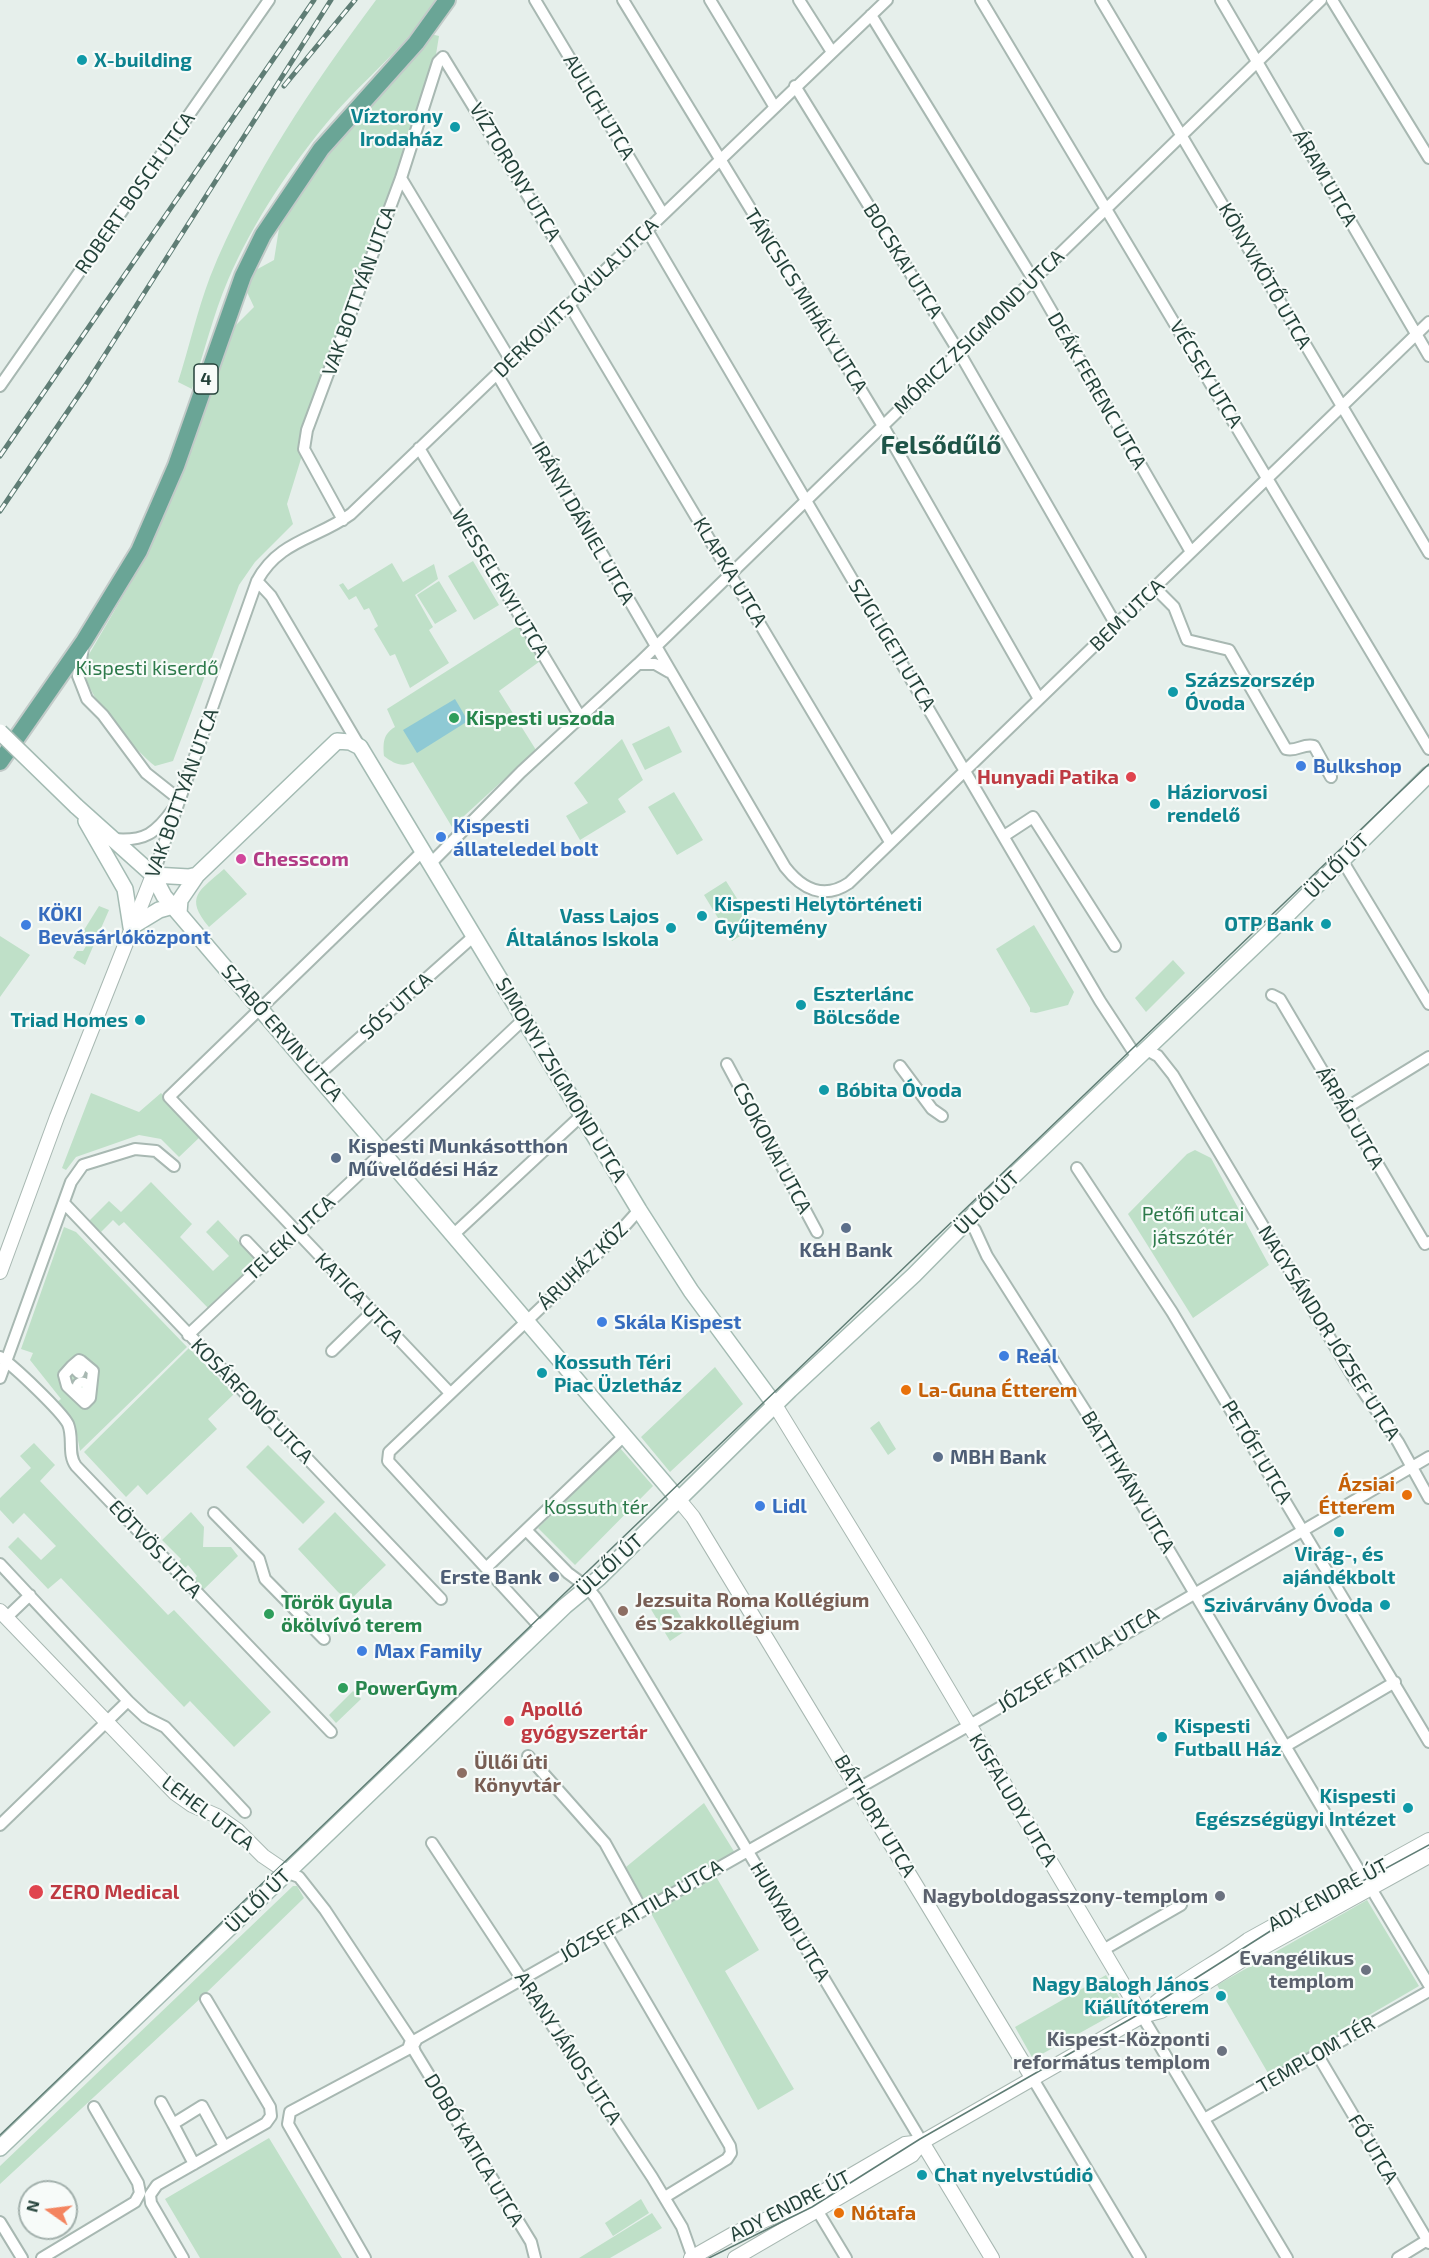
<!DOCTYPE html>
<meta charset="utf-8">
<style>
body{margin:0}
#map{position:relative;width:1429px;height:2258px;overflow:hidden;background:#e6efeb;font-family:"Exo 2",sans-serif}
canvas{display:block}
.north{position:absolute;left:18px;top:2180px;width:60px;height:60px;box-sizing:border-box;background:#f7fbf9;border:2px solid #a3b1ad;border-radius:50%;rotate:284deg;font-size:16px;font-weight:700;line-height:24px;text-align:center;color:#24423a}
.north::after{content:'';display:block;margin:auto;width:21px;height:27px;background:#f4845f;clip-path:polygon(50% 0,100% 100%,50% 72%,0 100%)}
</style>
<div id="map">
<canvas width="1429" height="2258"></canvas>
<div class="north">N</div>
</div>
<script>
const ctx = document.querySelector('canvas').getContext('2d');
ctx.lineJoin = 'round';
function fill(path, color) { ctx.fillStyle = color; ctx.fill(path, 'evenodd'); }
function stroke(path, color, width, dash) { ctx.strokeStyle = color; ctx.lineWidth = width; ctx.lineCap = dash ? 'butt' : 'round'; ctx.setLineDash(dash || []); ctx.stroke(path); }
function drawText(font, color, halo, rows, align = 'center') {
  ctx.font = font + ' "Exo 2",sans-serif'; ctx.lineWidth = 4.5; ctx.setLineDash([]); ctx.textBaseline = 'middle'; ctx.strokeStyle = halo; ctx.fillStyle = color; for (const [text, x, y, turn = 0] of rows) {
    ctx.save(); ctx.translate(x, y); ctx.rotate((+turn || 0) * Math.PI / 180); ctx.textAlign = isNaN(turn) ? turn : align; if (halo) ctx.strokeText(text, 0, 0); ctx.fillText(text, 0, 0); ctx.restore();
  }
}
fill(new Path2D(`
 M376,0H436C408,45 364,79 330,119C290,167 253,222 228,280C213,315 204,353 192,389L178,382C189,348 197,311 210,277C250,177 312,86 376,0Z
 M431,34L439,36L431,85L304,449L287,504L293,524L255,562L239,585L173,761L155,766C136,751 100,710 90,688C84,677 84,667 88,656L144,560L192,449L231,330L254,307L246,290L254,271L274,260L280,222L296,198L341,137L414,58Z
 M473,561L499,605L474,620L448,576Z
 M392,563L403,582L434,564L438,579L415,595L433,627L429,630L449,663L410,688L395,654L390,656L374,629L378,626L369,608L364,610L356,596L349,600L339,585L343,583L348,590Z
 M439,581L457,611L435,624L417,595Z
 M521,624L543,659L499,691L536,750L452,827L413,762C402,768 393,763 384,756C383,743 383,734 395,727L387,709Z
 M669,726L682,752L645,770L632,744Z
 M622,739L643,780L618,799L626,812L580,840L566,816L588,803L574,783Z
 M674,792L703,840L677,855L648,807Z
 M224,869L247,894L209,927C184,897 199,891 224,869Z
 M726,881L755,927L732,941L704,895Z
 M99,906L109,910L85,965L73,958L77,951H83L86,946L79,938Z
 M1034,925L1074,992L1068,1005L1036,1013L1030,1012V1008L996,949Z
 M0,936L30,955L0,997Z
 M1173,960L1185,973L1146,1012L1135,998Z
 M91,1093L139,1112L161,1093L201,1136L179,1157L161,1139L139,1135L76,1157L66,1170L62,1168Z
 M1195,1150L1211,1158L1269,1265L1193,1318L1128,1214L1187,1154Z
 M151,1182L192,1224L180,1237L213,1271L229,1256L206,1232L218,1220L257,1261L209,1309L124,1222L119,1226L113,1220L101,1232L89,1221L109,1201L121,1212Z
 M64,1227L76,1232L187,1347L80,1451L75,1424L57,1402L61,1399L30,1360L33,1353L21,1349Z
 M189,1348L234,1394L208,1419L217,1429L147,1495L138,1485L126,1497L84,1452Z
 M715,1367L743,1404L670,1472L641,1437Z
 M879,1421L896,1449L888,1455L870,1428Z
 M34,1443L55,1465L40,1481L168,1615L174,1610L271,1712L234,1747L190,1701L184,1707L61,1578L48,1589L8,1547L18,1537L41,1560L56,1546L24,1513L13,1524L0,1510V1498L31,1468L20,1456Z
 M268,1445L325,1502L303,1524L246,1467Z
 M620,1448L653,1486L575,1565L538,1528Z
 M191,1512L204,1527L203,1547H231L238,1556L201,1592L193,1581L197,1576L188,1565L182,1571L177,1565L181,1559L162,1540Z
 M335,1512L386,1565L349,1601L338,1592L298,1549Z
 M668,1595L688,1629L670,1641L649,1606Z
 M353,1691L361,1699L336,1723L329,1715Z
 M704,1803L735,1853L711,1868L759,1950L725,1971L794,2089L758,2110L626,1867Z
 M293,1886H297L304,1898L203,1996L0,2184V2166Z
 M1367,1900L1419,1986L1359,2021L1363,2029L1272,2080L1217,1985Z
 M1106,1975L1123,2004V2009L1033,2059L1015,2027Z
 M269,2138L342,2258H200L165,2199Z
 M641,2199L649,2213L613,2236L605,2223Z
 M652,2213L662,2228L610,2258H579Z`), '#bfe0c8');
fill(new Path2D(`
 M455,699L468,721L417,753L403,730Z`), '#8ec9d4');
const minor = new Path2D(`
 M535,0L663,214
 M623,0L883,426L1039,699
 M710,0L774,106
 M799,0L832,52
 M981,0L1429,749
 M1101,0L1429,553
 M1221,0L1429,356
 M1332,0L1429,158
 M871,15L1033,279L1191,552
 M795,86L959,352L1116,625
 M401,178L511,361
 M647,230L1100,1001L1138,1059
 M569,304L890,842
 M497,374L785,867C802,889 824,900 849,883L1429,322
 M0,386L269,0
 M419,448L581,718
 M343,520L304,449L307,430L401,178L438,62L443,57L585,289
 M257,581L271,596L360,747
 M1155,588L1174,607L1187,640L1229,650L1286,749C1297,752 1303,743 1314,746L1331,777
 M83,648L78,676L87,699L103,715L146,773L180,800
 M638,664H655L669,672
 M1004,836L1033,817L1115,946
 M113,839C145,842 156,833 174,808
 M423,851L169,1097L450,1393
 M1342,860L1429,1004
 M430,864L521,772L638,664L1321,0
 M153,875L257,581C279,540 317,539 351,514L887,0
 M1272,995L1280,999L1425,1244L1429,1242
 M1147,1050L1158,1056L1173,1075L1352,1375L1398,1442L1429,1498
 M727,1064L817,1232
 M900,1066L932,1109L942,1116
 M318,1075L474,936
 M1346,1108L1429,1057
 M1077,1168L1172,1312L1429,1742
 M64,1203L441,1599
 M967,1221L975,1230L987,1256L1103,1439L1363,1877
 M453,1235L582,1115
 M246,1241L265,1261
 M188,1335L524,1019
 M332,1351L372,1312
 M0,1357C14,1366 61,1411 68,1424C74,1438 67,1454 76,1466L331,1732
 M72,1366L64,1375L67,1386L85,1403L90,1398L93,1371L81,1361L79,1360L72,1366L79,1373L83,1363
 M0,1378L71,1182L83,1165L135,1149L156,1151L174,1166
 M77.5 1387a4.5 4.5 0 1 1 9 0a4.5 4.5 0 1 1-9 0Z
 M214,1513L259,1559L265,1579L324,1639
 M527,1531L568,1573L587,1587L596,1598L922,2142
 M0,1564L128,1701L145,1717L165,1727L245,1812
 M486,1568L624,1436
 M6,1618L30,1595
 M541,1628L388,1461L389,1452L612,1240L639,1210
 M1286,1746L1395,1682
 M528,1756L605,1843L642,1910
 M0,1825L128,1701
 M432,1843L652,2177L682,2227L693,2258
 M288,1873L299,1877L325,1910L411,2040L408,2049L290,2112L288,2124L365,2258
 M1375,1895L1429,1985
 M605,1932L730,2146L731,2153L727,2159L665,2197
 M1103,1950L1181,1905
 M1142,2016L1287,2258
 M1317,2054L1429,2243
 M1033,2079L1140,2258
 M161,2102L173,2124
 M1204,2119L1429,1991
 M194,2164L173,2124L202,2106L224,2146
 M811,2208L817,2210L846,2258
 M0,2222L22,2258
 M42,2258L135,2202L140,2193L138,2183L94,2107
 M183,2258L151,2203L150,2195L157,2185L266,2123L271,2116L270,2107L206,1999
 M535,2258L531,2242L415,2052L413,2046L417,2039L968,1726L1429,1457
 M1398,2258L1429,2239`);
const tertiary = new Path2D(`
 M0,1272L57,1117L153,875
 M775,1405L919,1640L1142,2016
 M679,1500L693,1517L1033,2079
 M0,1611L175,1793L192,1805L217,1816L237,1830L263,1856L288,1873
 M1142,2016C1172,1984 1213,1966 1248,1940L1429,1840
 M922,2142L992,2258
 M691,2258L735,2233L802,2204L905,2144L922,2142L1142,2016L1161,2011L1255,1952L1429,1856
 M735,2258L912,2155L922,2142`);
const secondary = new Path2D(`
 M76,806L153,875L164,896L679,1500
 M86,821L125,889L131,927L159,910L173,906
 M153,875L189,877L197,875
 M179,913L180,900L197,875L337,741L350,742L360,747L639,1210L691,1291L775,1405
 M0,2148L565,1606L599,1578L790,1390L914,1275L986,1202L1281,921L1429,774`);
const primary = new Path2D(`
 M0,762L84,641L139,551L176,466L243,276L263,235L321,149L416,43L447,0`);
stroke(minor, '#a8b8b2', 14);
stroke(tertiary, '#a8b8b2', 16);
stroke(secondary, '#a4bbb3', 18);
stroke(primary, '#c2cac8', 20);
stroke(minor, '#fff', 10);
stroke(tertiary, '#fff', 14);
stroke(secondary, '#fff', 15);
stroke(primary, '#6aa596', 16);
stroke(new Path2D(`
 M0,2135L1429,764
 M709,2258L812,2207L920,2139L1141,2013L1272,1930L1429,1845`), '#5f7d75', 1.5);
const rail = new Path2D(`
 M284,86L355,0
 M0,456L314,0
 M0,511L85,386L331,0`);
stroke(rail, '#5f7d75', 5);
stroke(rail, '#f7fbf9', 3, [9]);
const secondaryBridge = new Path2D(`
 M0,732L76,806`);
stroke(secondaryBridge, '#a4bbb3', 18, []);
stroke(secondaryBridge, '#fff', 15);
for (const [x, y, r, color] of [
 [82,60,6,"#0f9aa8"],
 [455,127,6,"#0f9aa8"],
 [1173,692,6,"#0f9aa8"],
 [454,718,6,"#2e9e5b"],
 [1301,766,6,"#3f7fe0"],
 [1131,777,6,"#e0444e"],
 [1155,804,6,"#0f9aa8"],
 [441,837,6,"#3f7fe0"],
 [241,859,6,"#d1479c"],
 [702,916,6,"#0f9aa8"],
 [1326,924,6,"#0f9aa8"],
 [26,925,6,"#3f7fe0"],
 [671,928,6,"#0f9aa8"],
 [801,1005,6,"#0f9aa8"],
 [140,1020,6,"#0f9aa8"],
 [824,1090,6,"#0f9aa8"],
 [336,1158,6,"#5c6f8a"],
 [846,1228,6,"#5c6f8a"],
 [602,1322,6,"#3f7fe0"],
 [1004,1356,6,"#3f7fe0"],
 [542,1373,6,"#0f9aa8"],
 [906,1390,6,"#e8710a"],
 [938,1457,6,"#5c6f8a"],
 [1407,1495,6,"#e8710a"],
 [760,1506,6,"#3f7fe0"],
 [1339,1532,6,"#0f9aa8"],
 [554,1577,6,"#5c6f8a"],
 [1385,1605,6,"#0f9aa8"],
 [623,1611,6,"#8d6e63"],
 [269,1614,6,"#2e9e5b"],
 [362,1651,6,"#3f7fe0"],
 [343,1688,6,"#2e9e5b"],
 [509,1721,6,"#e0444e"],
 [1162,1737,6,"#0f9aa8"],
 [462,1773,6,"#8d6e63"],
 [1408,1808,6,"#0f9aa8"],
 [36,1892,8,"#e0444e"],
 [1220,1896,6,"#6b7280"],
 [1366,1970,6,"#6b7280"],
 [1221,1996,6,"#0f9aa8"],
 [1222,2051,6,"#6b7280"],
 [922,2175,6,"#0f9aa8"],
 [839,2213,6,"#e8710a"]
]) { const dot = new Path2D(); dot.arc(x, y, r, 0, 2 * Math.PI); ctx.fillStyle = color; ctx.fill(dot); stroke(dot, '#f7fbf9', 2); }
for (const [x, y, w] of [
 [206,379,24]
]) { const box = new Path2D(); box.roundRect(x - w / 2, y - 15, w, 30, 4.5); ctx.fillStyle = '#f7fbf9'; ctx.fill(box); stroke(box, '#24423a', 1.5); }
drawText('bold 18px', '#24423a', null, [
 ["4",206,379]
]);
drawText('bold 20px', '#0d838f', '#f7fbf9', [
 ["X-building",94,60],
 ["Víztorony",443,116,"right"],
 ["Irodaház",443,139,"right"],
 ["Százszorszép",1185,680],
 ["Óvoda",1185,703],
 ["Háziorvosi",1167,792],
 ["rendelő",1167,815],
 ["Kispesti Helytörténeti",714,904],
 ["Gyűjtemény",714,927],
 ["Vass Lajos",659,916,"right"],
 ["Általános Iskola",659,939,"right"],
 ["OTP Bank",1314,924,"right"],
 ["Eszterlánc",813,994],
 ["Bölcsőde",813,1017],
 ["Triad Homes",128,1020,"right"],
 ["Bóbita Óvoda",836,1090],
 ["Kossuth Téri",554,1362],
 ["Piac Üzletház",554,1385],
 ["Virág-, és",1339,1554,"center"],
 ["ajándékbolt",1339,1577,"center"],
 ["Szivárvány Óvoda",1373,1605,"right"],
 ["Kispesti",1174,1726],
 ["Futball Ház",1174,1749],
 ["Kispesti",1396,1796,"right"],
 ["Egészségügyi Intézet",1396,1819,"right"],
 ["Nagy Balogh János",1209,1984,"right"],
 ["Kiállítóterem",1209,2007,"right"],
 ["Chat nyelvstúdió",934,2175]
], 'left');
drawText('20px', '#24423a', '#f7fbf9', [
 ["AULICH UTCA",599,107,59],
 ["VÍZTORONY UTCA",515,172,59],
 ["ÁRAM UTCA",1325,178,60],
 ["ROBERT BOSCH UTCA",135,193,-55],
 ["BOCSKAI UTCA",903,261,58],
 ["KÖNYVKÖTŐ UTCA",1265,276,60],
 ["VAK BOTTYÁN UTCA",359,291,-70],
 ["DERKOVITS GYULA UTCA",576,298,-44],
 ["TÁNCSICS MIHÁLY UTCA",806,301,58],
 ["MÓRICZ ZSIGMOND UTCA",979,332,-44],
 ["VÉCSEY UTCA",1206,374,59],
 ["DEÁK FERENC UTCA",1097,391,60],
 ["IRÁNYI DÁNIEL UTCA",583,523,60],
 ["KLAPKA UTCA",730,572,59],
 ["WESSELÉNYI UTCA",500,583,59],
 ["BEM UTCA",1127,615,-44],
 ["SZIGLIGETI UTCA",892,645,59],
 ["VAK BOTTYÁN UTCA",182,793,-70],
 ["ÜLLŐI ÚT",1337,866,-45],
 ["SÓS UTCA",396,1006,-42],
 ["SZABÓ ERVIN UTCA",282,1033,49],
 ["SIMONYI ZSIGMOND UTCA",561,1080,59],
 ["ÁRPÁD UTCA",1350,1118,60],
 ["CSOKONAI UTCA",772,1148,62],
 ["ÜLLŐI ÚT",987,1203,-44],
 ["TELEKI UTCA",290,1238,-43],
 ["ÁRUHÁZ KÖZ",583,1266,-44],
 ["KATICA UTCA",359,1298,46],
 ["NAGYSÁNDOR JÓZSEF UTCA",1329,1333,58],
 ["KOSÁRFONÓ UTCA",252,1401,46],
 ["PETŐFI UTCA",1257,1452,59],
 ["BATTHYÁNY UTCA",1128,1482,59],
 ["EÖTVÖS UTCA",155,1549,47],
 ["ÜLLŐI ÚT",610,1565,-42],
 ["JÓZSEF ATTILA UTCA",1078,1660,-31],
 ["KISFALUDY UTCA",1013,1800,59],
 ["LEHEL UTCA",208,1813,37],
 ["BÁTHORY UTCA",875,1816,59],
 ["ADY ENDRE ÚT",1328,1895,-28],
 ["ÜLLŐI ÚT",258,1901,-44],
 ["JÓZSEF ATTILA UTCA",641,1911,-30],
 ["HUNYADI UTCA",790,1922,59],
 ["ARANY JÁNOS UTCA",568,2048,57],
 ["TEMPLOM TÉR",1316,2055,-30],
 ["FŐ UTCA",1373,2149,59],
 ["DOBÓ KATICA UTCA",474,2150,59],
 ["ADY ENDRE ÚT",790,2206,-27]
]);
drawText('20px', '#2d7a4b', '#f7fbf9', [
 ["Kispesti kiserdő",147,668],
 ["Petőfi utcai",1193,1214],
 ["játszótér",1193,1237],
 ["Kossuth tér",596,1507]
]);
drawText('bold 20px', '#27864d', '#f7fbf9', [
 ["Kispesti uszoda",466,718],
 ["Török Gyula",281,1602],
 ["ökölvívó terem",281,1625],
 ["PowerGym",355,1688]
], 'left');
drawText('bold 20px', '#366cbe', '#f7fbf9', [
 ["Bulkshop",1313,766],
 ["Kispesti",453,826],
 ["állateledel bolt",453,849],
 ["KÖKI",38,914],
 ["Bevásárlóközpont",38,937],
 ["Skála Kispest",614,1322],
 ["Reál",1016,1356],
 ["Lidl",772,1506],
 ["Max Family",374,1651]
], 'left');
drawText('bold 20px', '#be3a42', '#f7fbf9', [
 ["Hunyadi Patika",1119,777,"right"],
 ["Apolló",521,1709],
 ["gyógyszertár",521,1732],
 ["ZERO Medical",50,1892]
], 'left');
drawText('bold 20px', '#b23c85', '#f7fbf9', [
 ["Chesscom",253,859]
], 'left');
drawText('bold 20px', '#4e5e75', '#f7fbf9', [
 ["Kispesti Munkásotthon",348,1146],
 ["Művelődési Ház",348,1169],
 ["K&H Bank",846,1250,"center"],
 ["MBH Bank",950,1457],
 ["Erste Bank",542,1577,"right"]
], 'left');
drawText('bold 20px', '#c56008', '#f7fbf9', [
 ["La-Guna Étterem",918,1390],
 ["Ázsiai",1395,1484,"right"],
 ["Étterem",1395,1507,"right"],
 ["Nótafa",851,2213]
], 'left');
drawText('bold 20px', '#785e54', '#f7fbf9', [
 ["Jezsuita Roma Kollégium",635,1600],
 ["és Szakkollégium",635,1623],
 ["Üllői úti",474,1762],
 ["Könyvtár",474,1785]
], 'left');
drawText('bold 20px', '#5b616d', '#f7fbf9', [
 ["Nagyboldogasszony-templom",1208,1896],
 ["Evangélikus",1354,1958],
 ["templom",1354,1981],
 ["Kispest-Központi",1210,2039],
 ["református templom",1210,2062]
], 'right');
drawText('bold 26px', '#1f5548', '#f7fbf9', [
 ["Felsődűlő",941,445]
]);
</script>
